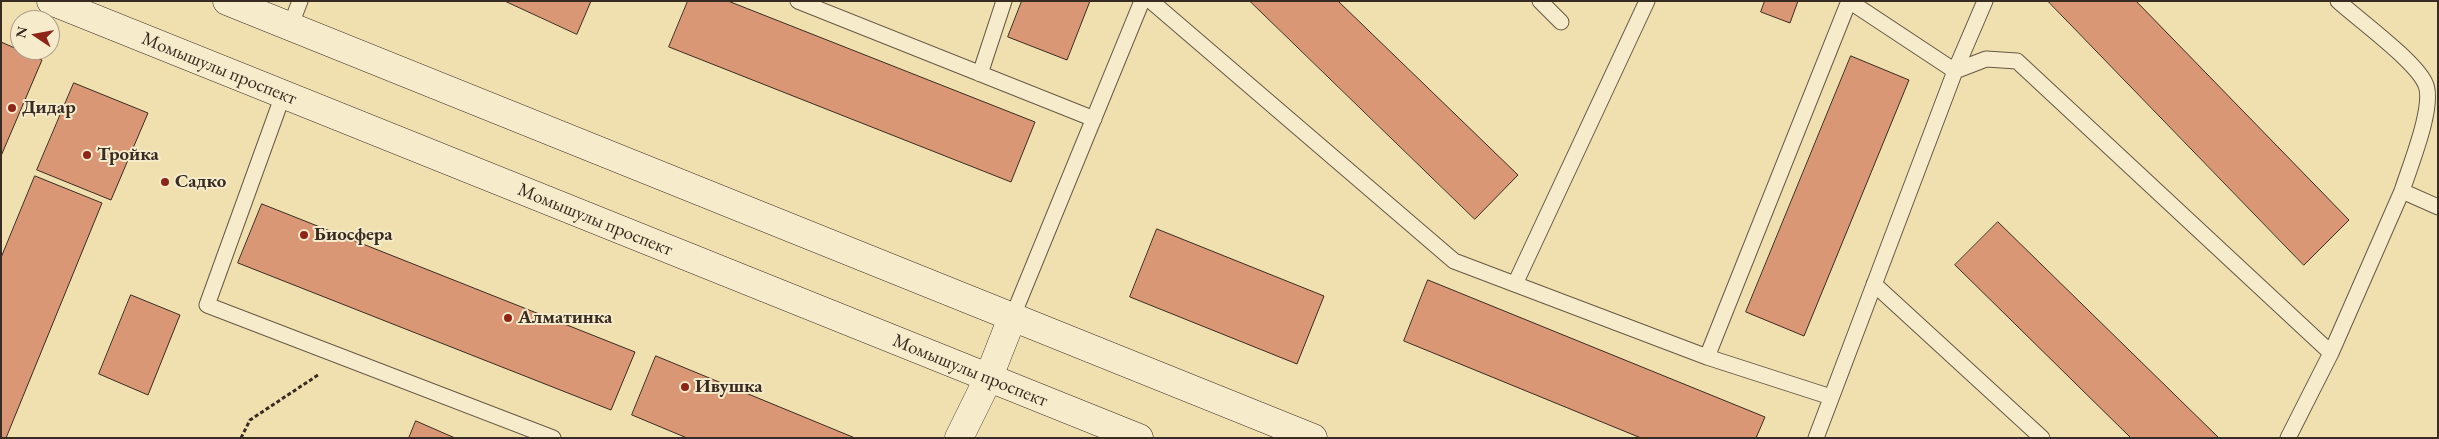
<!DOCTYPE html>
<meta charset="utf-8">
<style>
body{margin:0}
#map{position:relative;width:2439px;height:439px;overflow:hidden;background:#f1e0af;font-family:"EB Garamond",serif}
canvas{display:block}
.frame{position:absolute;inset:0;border:2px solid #382b22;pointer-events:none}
.north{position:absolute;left:10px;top:10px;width:50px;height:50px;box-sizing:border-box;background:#f6ebcb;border:1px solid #aa9e87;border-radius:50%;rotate:282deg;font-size:14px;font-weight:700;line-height:20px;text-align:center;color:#382b22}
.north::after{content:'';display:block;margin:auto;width:18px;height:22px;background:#8f2418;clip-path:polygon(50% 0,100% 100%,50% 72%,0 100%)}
</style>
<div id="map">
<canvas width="2439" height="439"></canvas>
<div class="frame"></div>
<div class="north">N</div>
</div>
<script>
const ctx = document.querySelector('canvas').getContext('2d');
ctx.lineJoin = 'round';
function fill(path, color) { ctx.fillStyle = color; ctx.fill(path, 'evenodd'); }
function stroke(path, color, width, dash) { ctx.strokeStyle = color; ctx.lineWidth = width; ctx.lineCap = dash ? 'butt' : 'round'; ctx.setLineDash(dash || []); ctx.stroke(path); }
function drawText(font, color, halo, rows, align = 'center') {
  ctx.font = font + ' "EB Garamond",serif'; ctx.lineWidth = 4; ctx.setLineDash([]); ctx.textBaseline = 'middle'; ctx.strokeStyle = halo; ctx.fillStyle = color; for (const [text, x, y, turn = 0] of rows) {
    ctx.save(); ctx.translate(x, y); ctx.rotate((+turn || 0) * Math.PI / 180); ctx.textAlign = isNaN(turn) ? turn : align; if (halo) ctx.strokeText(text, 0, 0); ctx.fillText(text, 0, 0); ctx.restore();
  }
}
const building = new Path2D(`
 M505,1H591L577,34Z
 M688,1H728L1035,122L1011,182L669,47Z
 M1022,1H1090L1067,60L1008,37Z
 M1250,1H1338L1518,175L1475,219Z
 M1765,1H1798L1790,23L1761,12Z
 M2048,1H2136L2349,220L2304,265Z
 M1,42L42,60L1,156Z
 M1851,56L1909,80L1804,336L1746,312Z
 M74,83L148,113L111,200L37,170Z
 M35,176L102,203L6,438H1V258Z
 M262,204L635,352L611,410L238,263Z
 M1998,222L2219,438H2131L1955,265Z
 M1157,229L1324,296L1297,364L1130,297Z
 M1428,280L1765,417L1756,438H1641L1404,341Z
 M131,295L180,315L148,395L99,374Z
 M656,356L855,438H687L632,415Z
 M416,421L455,438H409Z`);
fill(building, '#da9776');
stroke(building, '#382b22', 1);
const lane = new Path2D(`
 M798,1L1094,119
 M1151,1L1454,261L1707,357L1831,397
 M1540,1L1561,22
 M1849,1L1955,71
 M2338,1C2359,20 2414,60 2425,83C2436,104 2409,168 2402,191
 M290,27L300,1
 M1955,71L1986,59L2017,61L2331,353L2402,191L2438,207
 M980,74L1004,1
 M283,95L207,305L553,438
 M1515,284L1647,1
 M1874,284L2042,438
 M1012,318L1142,1
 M1707,357L1849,1
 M1816,438L1955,71L1985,1
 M2288,438L2331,353`);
const street = new Path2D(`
 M959,438L988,379`);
const secondary = new Path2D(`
 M51,1L1139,438
 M227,1L1313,438
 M988,379L1012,318`);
stroke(lane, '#665845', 17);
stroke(street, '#665845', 29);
stroke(secondary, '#382b22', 29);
stroke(new Path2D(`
 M241,438L250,420L318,375`), '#382b22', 3, [4, 2.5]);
stroke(lane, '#f6ebcb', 15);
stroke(street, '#f6ebcb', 28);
stroke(secondary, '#f6ebcb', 28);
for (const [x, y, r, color] of [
 [12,108,5,"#8f2418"],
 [87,155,5,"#8f2418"],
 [165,182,5,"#8f2418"],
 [304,235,5,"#8f2418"],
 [508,318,5,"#8f2418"],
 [685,387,5,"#8f2418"]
]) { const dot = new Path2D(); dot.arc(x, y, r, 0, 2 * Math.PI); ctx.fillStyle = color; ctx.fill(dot); stroke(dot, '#f6ebcb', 2); }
drawText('19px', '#382b22', '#f6ebcb', [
 ["Момышулы проспект",219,69,22],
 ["Момышулы проспект",595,220,22],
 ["Момышулы проспект",970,371,22]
]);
drawText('bold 19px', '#382b22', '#f6ebcb', [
 ["Дидар",22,108],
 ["Тройка",97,155],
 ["Садко",175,182],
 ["Биосфера",314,235],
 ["Алматинка",518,318],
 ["Ивушка",695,387]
], 'left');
</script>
